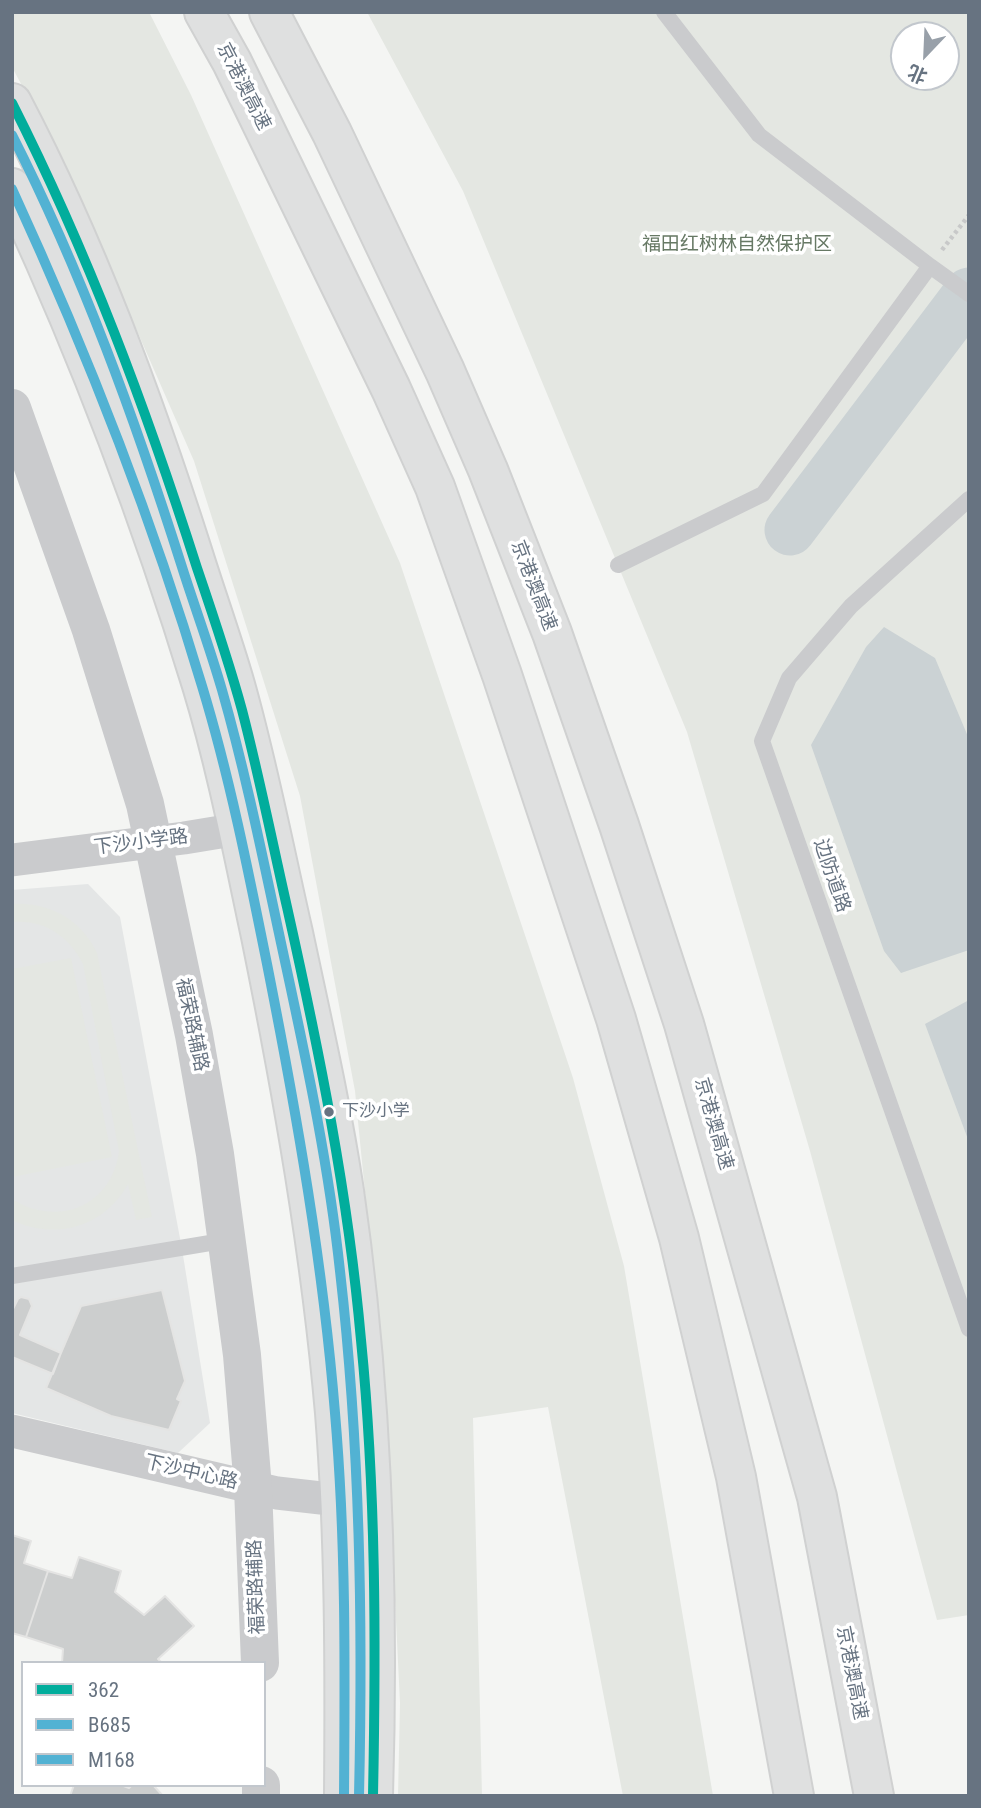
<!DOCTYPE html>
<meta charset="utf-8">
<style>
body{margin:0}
#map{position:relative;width:981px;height:1808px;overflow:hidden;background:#f4f5f3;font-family:"Roboto Condensed","Noto Sans SC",sans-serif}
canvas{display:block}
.frame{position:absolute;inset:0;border:14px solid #677381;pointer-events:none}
.legend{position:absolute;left:21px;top:1661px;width:245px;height:126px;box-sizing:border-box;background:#fff;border:2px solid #c2c7cd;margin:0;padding:9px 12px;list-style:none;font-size:21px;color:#677381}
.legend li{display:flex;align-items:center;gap:14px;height:35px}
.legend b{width:35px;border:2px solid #c2c7cd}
.north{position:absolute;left:890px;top:21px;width:70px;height:70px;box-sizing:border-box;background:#fff;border:2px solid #c2c7cd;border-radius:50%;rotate:203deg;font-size:19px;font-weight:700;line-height:28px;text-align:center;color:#677381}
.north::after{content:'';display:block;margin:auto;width:24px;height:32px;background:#98a0a9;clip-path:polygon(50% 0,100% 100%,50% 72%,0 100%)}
</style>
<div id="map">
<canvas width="981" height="1808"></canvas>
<div class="frame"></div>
<ul class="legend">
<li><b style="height:9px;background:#01ad9c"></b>362</li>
<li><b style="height:9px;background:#52b2d3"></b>B685</li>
<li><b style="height:9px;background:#52b2d3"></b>M168</li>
</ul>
<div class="north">北</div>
</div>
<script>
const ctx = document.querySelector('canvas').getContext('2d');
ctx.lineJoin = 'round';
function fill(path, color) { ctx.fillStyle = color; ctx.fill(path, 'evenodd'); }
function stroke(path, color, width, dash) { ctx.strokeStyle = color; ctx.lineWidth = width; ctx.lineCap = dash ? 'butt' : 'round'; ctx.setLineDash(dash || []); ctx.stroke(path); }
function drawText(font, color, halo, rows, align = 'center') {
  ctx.font = font + ' "Roboto Condensed","Noto Sans SC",sans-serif'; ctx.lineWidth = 7; ctx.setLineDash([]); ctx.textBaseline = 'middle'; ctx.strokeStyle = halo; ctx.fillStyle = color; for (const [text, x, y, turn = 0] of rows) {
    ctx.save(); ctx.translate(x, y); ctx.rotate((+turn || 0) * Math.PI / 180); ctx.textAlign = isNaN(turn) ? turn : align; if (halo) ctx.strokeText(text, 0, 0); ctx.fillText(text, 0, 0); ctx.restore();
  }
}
fill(new Path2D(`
 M88,884L120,917L182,1249L210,1423L178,1453L12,1413V890Z`), '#e4e6e6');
fill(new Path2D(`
 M12,12H149L191,95L400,563L573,1078L624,1266L713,1796H623L548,1407L473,1418L482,1796H398L400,1703L385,1394L355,1091L300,796L194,461L63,162L12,67Z
 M367,12H969V1615L937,1620L810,1151L687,732L463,191ZM904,35H946V77H904Z
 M12,904C49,902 81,919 97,953L152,1217L136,1220L128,1184C104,1227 56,1241 12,1220V1199C58,1228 112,1206 119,1151L83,964C69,936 44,919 12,922Z
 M71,958L112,1157L12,1177V969Z`), '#e4e7e2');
fill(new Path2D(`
 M884,627L935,658L969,739V950L901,973L884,951L811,745L866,647Z
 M969,1000V1142L925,1024Z`), '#cbd2d4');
stroke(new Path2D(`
 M790,530L969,293`), '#cbd2d4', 51);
const building = new Path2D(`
 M162,1290L185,1381L177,1399L181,1401L169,1430L111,1416L46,1388L81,1306Z
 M21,1297L29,1299L32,1306L20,1335L61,1353L53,1374L12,1357V1311L18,1299Z
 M12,1535L31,1541L24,1563L48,1571L26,1637L12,1633Z
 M79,1557L121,1571L115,1592L144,1615L165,1596L194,1626L158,1659L162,1663H62L63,1649L26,1637L48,1571L72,1578Z
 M74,1785H121L129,1788L132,1785H153L163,1796H70Z`);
fill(building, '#cccece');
stroke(building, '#e4e4e3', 2);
const secondary = new Path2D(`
 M12,103C87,246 143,398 192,551C206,596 222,640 235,685C258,766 274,850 293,933C311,1018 331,1104 344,1191C373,1392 379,1594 373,1796
 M12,188C87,349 150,515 202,685C227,767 243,852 261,936C293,1094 321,1252 335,1413C345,1540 345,1668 344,1796`);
const motorway = new Path2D(`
 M204,12L232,62L391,389L435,487L502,675L616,1019L679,1238L736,1477L794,1796
 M269,12L332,133L445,371L488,470L552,633L619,825L684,1024L817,1497L874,1796`);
stroke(secondary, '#d0d1d1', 42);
stroke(motorway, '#d0d1d1', 42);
stroke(new Path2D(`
 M942,250L969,215`), '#c8c9c9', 4.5, [3.5, 3.5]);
stroke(new Path2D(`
 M930,266L969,294
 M969,499L851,606L789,678L762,741L969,1329
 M618,565L763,494L930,266L759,135L664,12
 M12,1276L228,1240`), '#cacbcd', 16);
stroke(new Path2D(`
 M12,860L184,838L263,825
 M12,1431L277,1493L321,1498L367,1497`), '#cacbcd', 33);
stroke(new Path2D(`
 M12,408L91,630L145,804L194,1035L215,1154L242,1355L253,1488L260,1663
 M261,1796V1785`), '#cacbcd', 38);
stroke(secondary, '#dfe0e0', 38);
stroke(motorway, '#dfe0e0', 38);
stroke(new Path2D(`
 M12,103C88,253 146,408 197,568C213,615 229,662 242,710C259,775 272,841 287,907C319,1050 348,1193 361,1340C376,1491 376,1644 373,1796`), '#01ad9c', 10);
stroke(new Path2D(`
 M12,135C82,273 135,419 182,567C195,608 210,648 222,690C248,781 266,874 286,966C308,1068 329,1168 340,1271C360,1446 363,1620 359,1796`), '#52b2d3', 10);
stroke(new Path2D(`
 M12,189C86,350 151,515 202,686C230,778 249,874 268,969C297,1116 323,1264 335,1413C346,1540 345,1668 344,1796`), '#52b2d3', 10);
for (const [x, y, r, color] of [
 [329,1112,6,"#677381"]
]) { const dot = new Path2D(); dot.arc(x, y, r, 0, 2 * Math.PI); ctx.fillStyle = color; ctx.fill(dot); stroke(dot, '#fff', 2.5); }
drawText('17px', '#677381', '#fff', [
 ["下沙小学",342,1112]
], 'left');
drawText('19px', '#677381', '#fff', [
 ["京港澳高速",243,87,63],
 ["京港澳高速",533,586,69],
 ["下沙小学路",141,843,-7],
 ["边防道路",831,876,71],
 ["福荣路辅路",191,1025,78],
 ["京港澳高速",713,1124,74],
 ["下沙中心路",191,1473,13],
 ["福荣路辅路",257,1587,-92],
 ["京港澳高速",851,1673,79]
]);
drawText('19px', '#677965', '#fff', [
 ["福田红树林自然保护区",737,245]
]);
</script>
